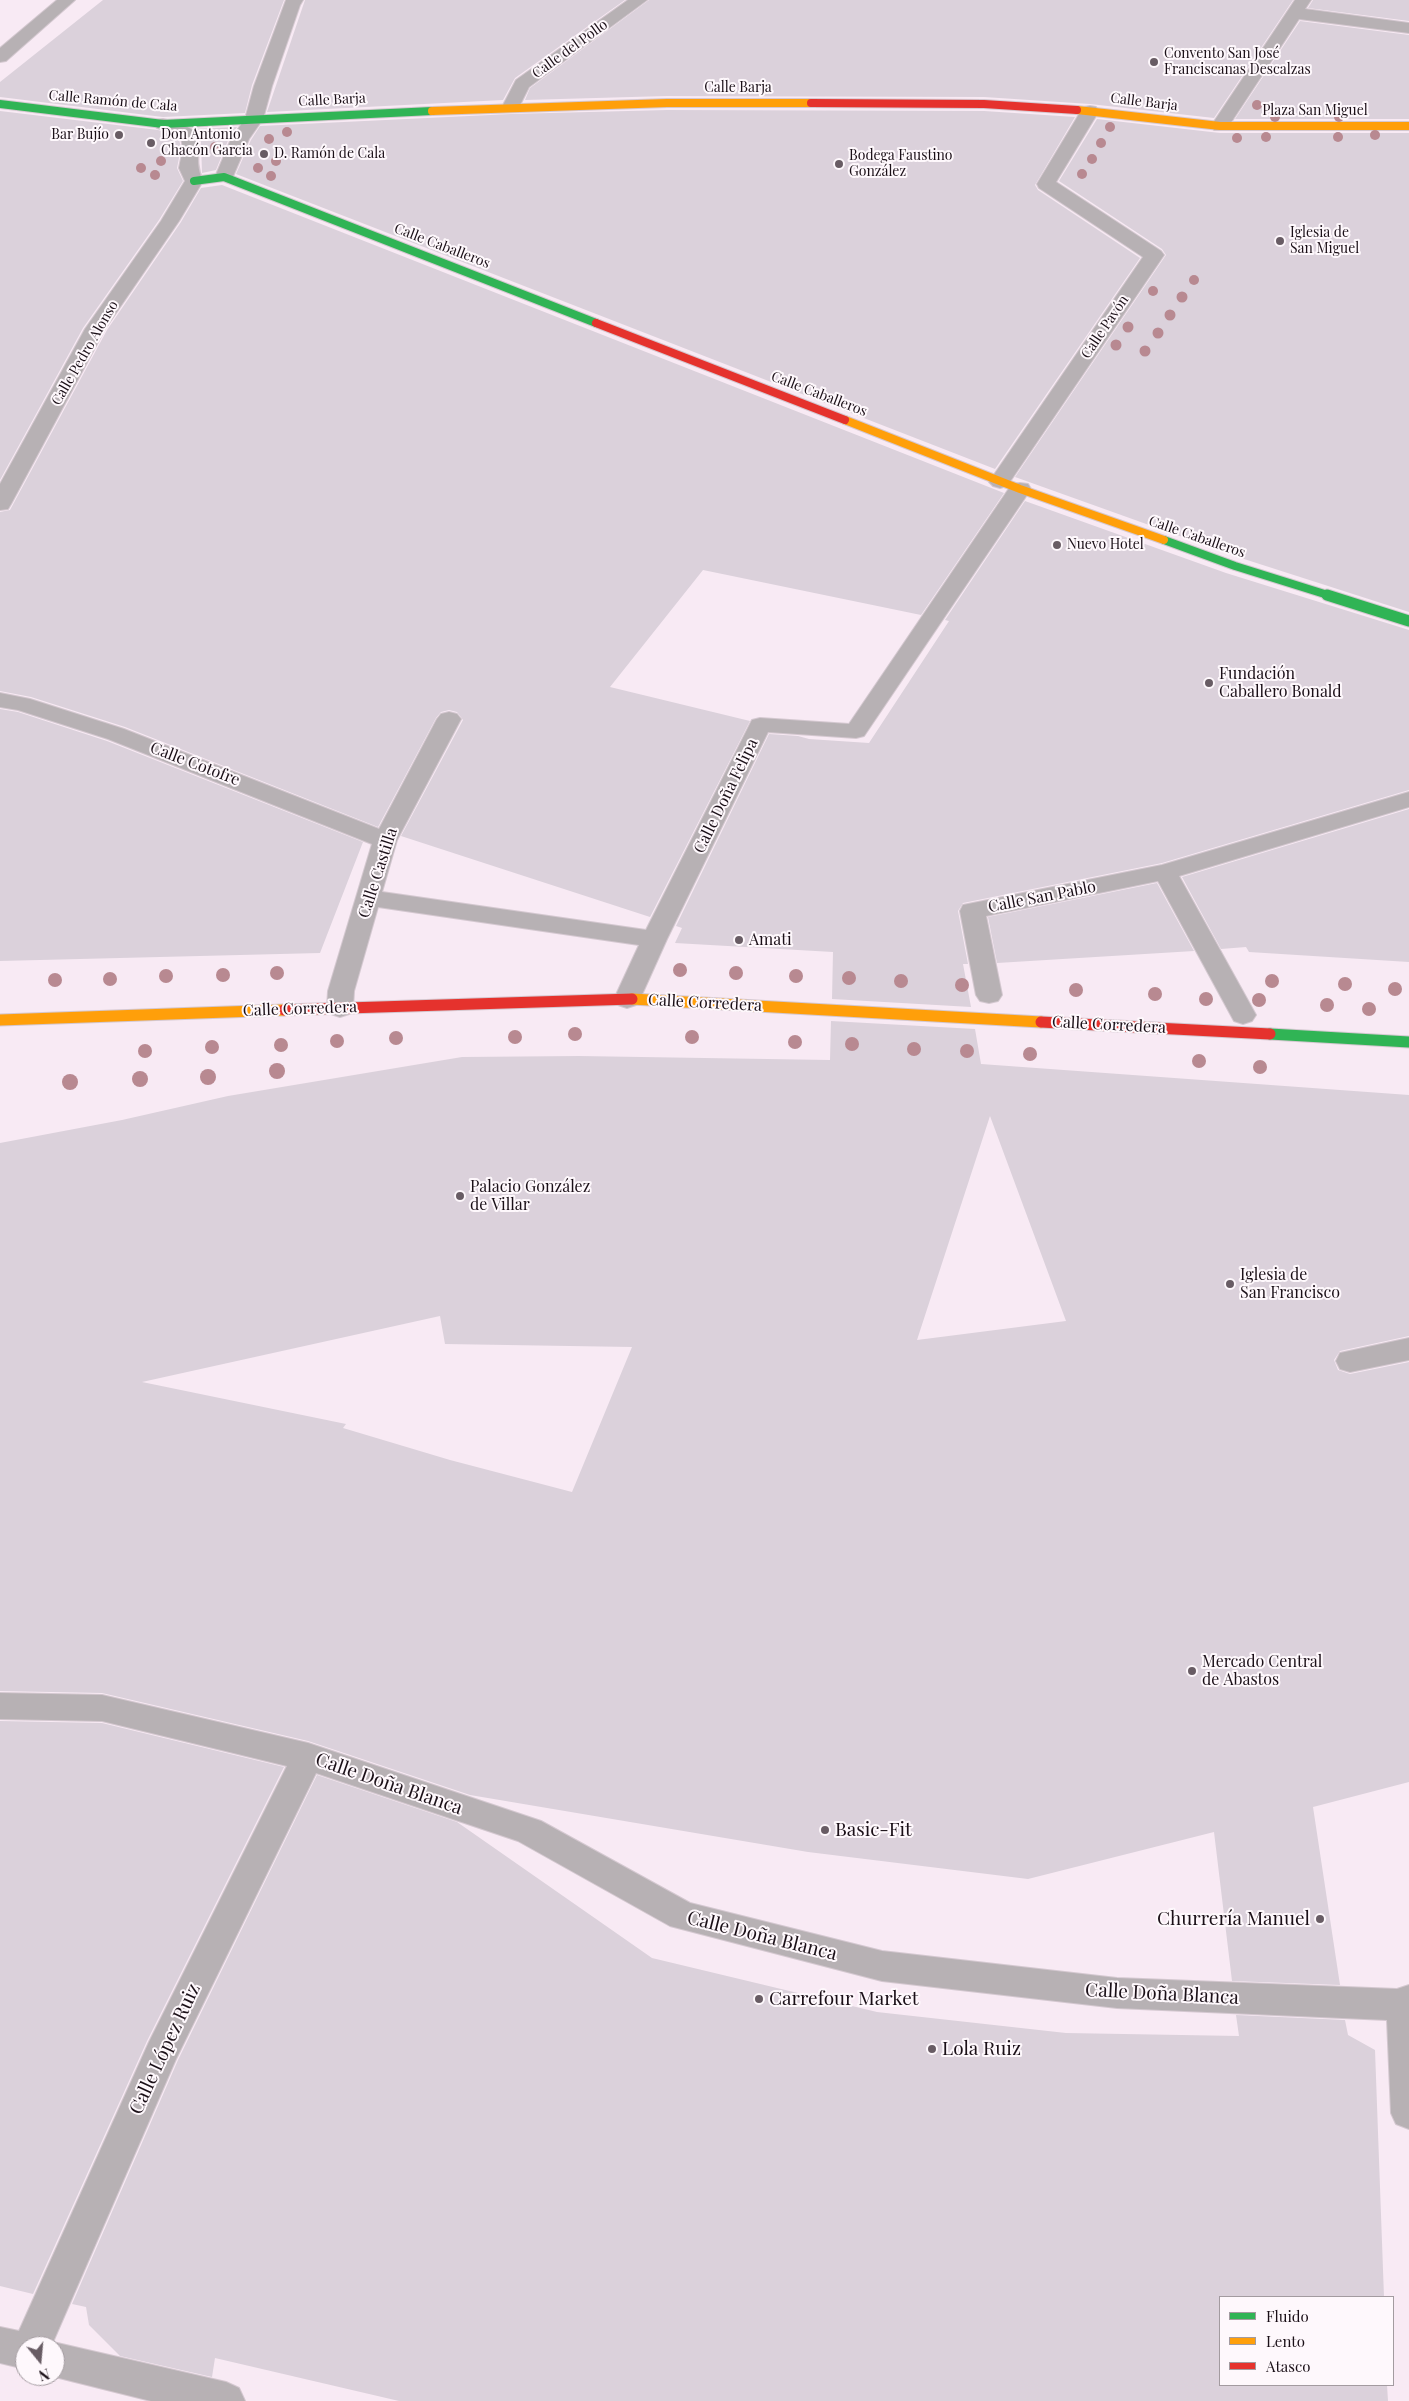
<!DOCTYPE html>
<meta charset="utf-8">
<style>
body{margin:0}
#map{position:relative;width:1409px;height:2401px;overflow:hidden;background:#f8eaf4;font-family:"Playfair Display",serif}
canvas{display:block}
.legend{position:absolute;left:1219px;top:2296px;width:175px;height:90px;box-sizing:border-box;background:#fef8fc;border:1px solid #a39ba0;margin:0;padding:6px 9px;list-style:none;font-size:15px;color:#1a0f17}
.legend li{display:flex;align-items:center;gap:10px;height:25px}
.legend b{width:25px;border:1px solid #a39ba0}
.north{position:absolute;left:15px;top:2336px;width:50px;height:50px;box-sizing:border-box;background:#fef8fc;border:1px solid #a39ba0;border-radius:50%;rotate:163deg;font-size:14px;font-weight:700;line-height:20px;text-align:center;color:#1a0f17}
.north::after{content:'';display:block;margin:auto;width:18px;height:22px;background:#685c64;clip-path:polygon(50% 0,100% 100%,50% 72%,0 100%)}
</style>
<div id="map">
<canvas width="1409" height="2401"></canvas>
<ul class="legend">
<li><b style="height:6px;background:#30b455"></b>Fluido</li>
<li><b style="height:6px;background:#ff9f0a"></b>Lento</li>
<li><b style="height:6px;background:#e5322d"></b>Atasco</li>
</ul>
<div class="north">N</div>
</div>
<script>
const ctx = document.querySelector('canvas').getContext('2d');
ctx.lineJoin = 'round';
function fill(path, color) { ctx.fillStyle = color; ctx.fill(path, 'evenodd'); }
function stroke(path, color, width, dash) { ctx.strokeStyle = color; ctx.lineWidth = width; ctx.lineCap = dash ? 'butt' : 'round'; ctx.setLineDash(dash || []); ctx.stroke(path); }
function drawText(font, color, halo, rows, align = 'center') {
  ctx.font = font + ' "Playfair Display",serif'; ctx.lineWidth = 4; ctx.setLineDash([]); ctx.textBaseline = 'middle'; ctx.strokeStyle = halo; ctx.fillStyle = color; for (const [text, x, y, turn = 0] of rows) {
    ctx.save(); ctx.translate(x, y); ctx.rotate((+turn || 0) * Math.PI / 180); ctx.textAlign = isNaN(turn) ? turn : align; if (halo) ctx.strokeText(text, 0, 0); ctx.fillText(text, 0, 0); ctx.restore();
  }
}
fill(new Path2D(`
 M103,0H284L252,85L245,113L163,117L0,97V82Z
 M305,0H625L515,78L503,100L267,112Z
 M649,0H1293L1214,118L1090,104L984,97L667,96L525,100L530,88Z
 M1313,0H1409V21L1308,8Z
 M1300,21L1409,35V119H1235Z
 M667,110L984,111L1075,117L1035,185L1038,190L1140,258L995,469L236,174L251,140L260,126L511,114Z
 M0,111L158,130L171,134L179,139L181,148L177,168L183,181L159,220L83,328L0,480Z
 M1097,119L1220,133H1409V612L1244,559L1015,477L1166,255L1162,249L1059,181Z
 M237,127L229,138L216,170L202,173L201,142L194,129Z
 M222,185L1004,493L921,615L703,570L610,687L750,721L650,917L401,836L463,720L457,712L449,710L441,712L436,718L378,827L125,727L31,697L0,691V512L10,510L107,330L181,222L201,188Z
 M1025,501L1226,573L1409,630V790L1162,863L963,903L958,911L968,964H963L971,1007L832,999L833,952L675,943L682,928L676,926L769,734L798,736L809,739L869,743L949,621L945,620Z
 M0,709L18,712L107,741L363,842L320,953L0,961Z
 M1409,809V962L1249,952L1246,947L1221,949L1182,877Z
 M1157,883L1194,951L997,963L988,917Z
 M831,1021L975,1029L981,1064L1409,1095V1336L1340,1351L1334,1360L1338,1370L1350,1374L1409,1362V1782L1313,1807L1340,1985L1232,1981L1214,1832L1028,1879L808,1852L470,1795L308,1741L102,1693L0,1691V1143L122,1120L228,1096L462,1057L579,1056L830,1060ZM990,1116L1066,1321L917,1340ZM440,1316L445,1344L632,1347L572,1492L450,1460L343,1428L346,1424L142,1382Z
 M0,1721L102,1723L284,1767L147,2041L33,2294L0,2286Z
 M317,1775L457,1822L652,1958L877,2012L1066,2033L1239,2036L1236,2015L1345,2020L1348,2035L1375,2050L1384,2297H1220V2385H1387L1388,2401H399L215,2358L212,2377L120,2356L89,2325L86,2307L72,2304L178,2060Z`), '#dbd1db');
const street = new Path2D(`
 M57,0H75L6,61L0,62V48Z
 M286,0H303L300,5L272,86L263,119L249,139L231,181H217L215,177L231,139L245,119L254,86Z
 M628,0H647L529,87L517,111H505L502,107L516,80Z
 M1295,0H1311L1305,9L1409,23V33L1299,19L1226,130H1214L1211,126Z
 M1090,106L1096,107L1099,111L1056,182L1161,251L1164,255L1007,486L1000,488L993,486L989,482L1143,257L1039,188L1037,184L1081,111L1084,107Z
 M163,119C222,133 187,146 203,181L179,221L105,329L11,504L8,509L0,510V484L85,329L161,221L185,181L179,168L183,148L181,138L172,132L157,128L154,124L157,120Z
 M1020,483L1028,484L1031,489L864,736L856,738L768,732L667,939L640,999L636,1005L627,1008L618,1005L614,999L639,945L378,907L354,991L353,1008L349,1014L340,1017L331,1014L327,1008L328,991L372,844L108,739L18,710L0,707V693L30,699L124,729L379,829L437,719L441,714L449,712L457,714L461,719L397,840L382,892L646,930L752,720L760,718L849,724L1012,484Z
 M1409,792V807L1179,876L1256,1015L1252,1021L1243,1024L1234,1021L1158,881L986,916L1002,995L998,1001L989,1003L980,1001L976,995L960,911L963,905L1162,865Z
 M1409,1338V1360L1350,1372L1340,1369L1336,1361L1340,1353Z
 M0,1693L102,1695L308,1743L541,1821L690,1903L882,1951L1117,1978L1397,1989L1409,1985V2129L1396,2124L1391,2113L1387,2020L1117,2008L882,1981L670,1926L518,1841L316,1773L176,2059L53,2342L226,2382L239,2388L245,2401H151L55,2377L52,2376H55V2346H25V2369L0,2363V2327L19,2331L149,2042L287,1766L102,1721L0,1719Z`);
const fastFar1 = new Path2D(`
 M0,104L163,124L432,111
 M194,181L224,177L596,323
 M1164,540L1235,566L1331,596`);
const fast = new Path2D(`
 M1327,595L1409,621
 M1270,1034L1409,1042`);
const slowFar1 = new Path2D(`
 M1077,110L1220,126H1409
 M432,111L667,103H811
 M845,420L1020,489L1164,540`);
const slow = new Path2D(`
 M632,999L1041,1022
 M0,1020L284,1010`);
const jamFar1 = new Path2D(`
 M811,103L984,104L1077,110
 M596,323L845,420`);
const jam = new Path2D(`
 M284,1010L632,999
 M1041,1022L1270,1034`);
stroke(street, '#d4c8d0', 2);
stroke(fastFar1, '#d4c8d0', 10);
stroke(fast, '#d4c8d0', 13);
stroke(slowFar1, '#d4c8d0', 10);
stroke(slow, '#d4c8d0', 13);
stroke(jamFar1, '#d4c8d0', 10);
stroke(jam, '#d4c8d0', 13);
fill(street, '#b7b1b4');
stroke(fastFar1, '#30b455', 8);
stroke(fast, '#30b455', 11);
stroke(slowFar1, '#ff9f0a', 8);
stroke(slow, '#ff9f0a', 11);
stroke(jamFar1, '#e5322d', 8);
stroke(jam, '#e5322d', 11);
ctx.fillStyle = '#b88991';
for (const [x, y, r] of [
 [1257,105,5],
 [1275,117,5],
 [1339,117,5],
 [1110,127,5],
 [287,132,5],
 [1375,135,5],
 [1266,137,5],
 [1338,137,5],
 [1237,138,5],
 [269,139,5],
 [1101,143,5],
 [215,147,5],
 [1092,159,5],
 [161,161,5],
 [276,161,5],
 [141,168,5],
 [258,168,5],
 [1082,174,5],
 [155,175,5],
 [271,176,5],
 [1194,280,5],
 [1153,291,5],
 [1182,297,5.5],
 [1170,315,5.5],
 [1128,327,5.5],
 [1158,333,5.5],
 [1116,345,5.5],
 [1145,351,5.5],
 [680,970,7],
 [277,973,7],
 [736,973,7],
 [223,975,7],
 [166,976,7],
 [796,976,7],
 [849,978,7],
 [110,979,7],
 [55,980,7],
 [901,981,7],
 [1272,981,7],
 [1345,984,7],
 [962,985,7],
 [1395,989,7],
 [1076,990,7],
 [1155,994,7],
 [1206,999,7],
 [1259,1000,7],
 [1327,1005,7],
 [1369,1009,7],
 [575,1034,7],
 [515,1037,7],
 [692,1037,7],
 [396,1038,7],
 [337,1041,7],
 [795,1042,7],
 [852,1044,7],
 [281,1045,7],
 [212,1047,7],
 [914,1049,7],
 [145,1051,7],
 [967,1051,7],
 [1030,1054,7],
 [1199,1061,7],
 [1260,1067,7],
 [277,1071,8],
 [208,1077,8],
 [140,1079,8],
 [70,1082,8]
]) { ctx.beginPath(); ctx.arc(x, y, r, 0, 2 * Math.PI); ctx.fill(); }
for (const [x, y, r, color] of [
 [1154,62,5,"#685c64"],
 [119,135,5,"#685c64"],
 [151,143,5,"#685c64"],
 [264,154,5,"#685c64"],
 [839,164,5,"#685c64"],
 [1280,241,5,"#685c64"],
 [1057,545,5,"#685c64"],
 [1209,683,5,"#685c64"],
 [739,940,5,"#685c64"],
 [460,1196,5,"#685c64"],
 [1230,1284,5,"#685c64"],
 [1192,1671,5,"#685c64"],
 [825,1830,5,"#685c64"],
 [1320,1919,5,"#685c64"],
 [759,1999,5,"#685c64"],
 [932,2049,5,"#685c64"]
]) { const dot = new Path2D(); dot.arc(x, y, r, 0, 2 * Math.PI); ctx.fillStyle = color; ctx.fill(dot); stroke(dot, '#fef8fc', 2); }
drawText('14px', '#1a0f17', '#fef8fc', [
 ["Calle del Pollo",570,49,-36],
 ["Calle Barja",738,88],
 ["Calle Barja",332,100,-3],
 ["Calle Ramón de Cala",113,101,5],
 ["Calle Barja",1144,102,7],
 ["Plaza San Miguel",1315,111],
 ["Calle Caballeros",442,246,21],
 ["Calle Pavón",1105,327,-56],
 ["Calle Pedro Alonso",85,353,-60],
 ["Calle Caballeros",819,394,21],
 ["Calle Caballeros",1197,537,19]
]);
drawText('14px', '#1a0f17', '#fef8fc', [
 ["Convento San José",1164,54],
 ["Franciscanas Descalzas",1164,70],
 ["Bar Bujío",109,135,"right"],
 ["Don Antonio",161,135],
 ["Chacón Garcia",161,151],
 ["D. Ramón de Cala",274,154],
 ["Bodega Faustino",849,156],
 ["González",849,172],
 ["Iglesia de",1290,233],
 ["San Miguel",1290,249],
 ["Nuevo Hotel",1067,545]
], 'left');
drawText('16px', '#1a0f17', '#fef8fc', [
 ["Fundación",1219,674],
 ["Caballero Bonald",1219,692],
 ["Amati",749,940],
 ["Palacio González",470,1187],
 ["de Villar",470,1205],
 ["Iglesia de",1240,1275],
 ["San Francisco",1240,1293],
 ["Mercado Central",1202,1662],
 ["de Abastos",1202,1680]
], 'left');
drawText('16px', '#1a0f17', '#fef8fc', [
 ["Calle Cotofre",195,764,21],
 ["Calle Doña Felipa",726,796,-64],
 ["Calle Castilla",378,873,-72],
 ["Calle San Pablo",1042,897,-11],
 ["Calle Corredera",705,1003,3],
 ["Calle Corredera",300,1009,-2],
 ["Calle Corredera",1109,1025,3]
]);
drawText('19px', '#1a0f17', '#fef8fc', [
 ["Calle Doña Blanca",389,1784,19],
 ["Calle Doña Blanca",762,1936,14],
 ["Calle Doña Blanca",1162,1994,3],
 ["Calle López Ruiz",165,2049,-65]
]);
drawText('19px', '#1a0f17', '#fef8fc', [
 ["Basic-Fit",835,1830],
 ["Churrería Manuel",1310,1919,"right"],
 ["Carrefour Market",769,1999],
 ["Lola Ruiz",942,2049]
], 'left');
</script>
